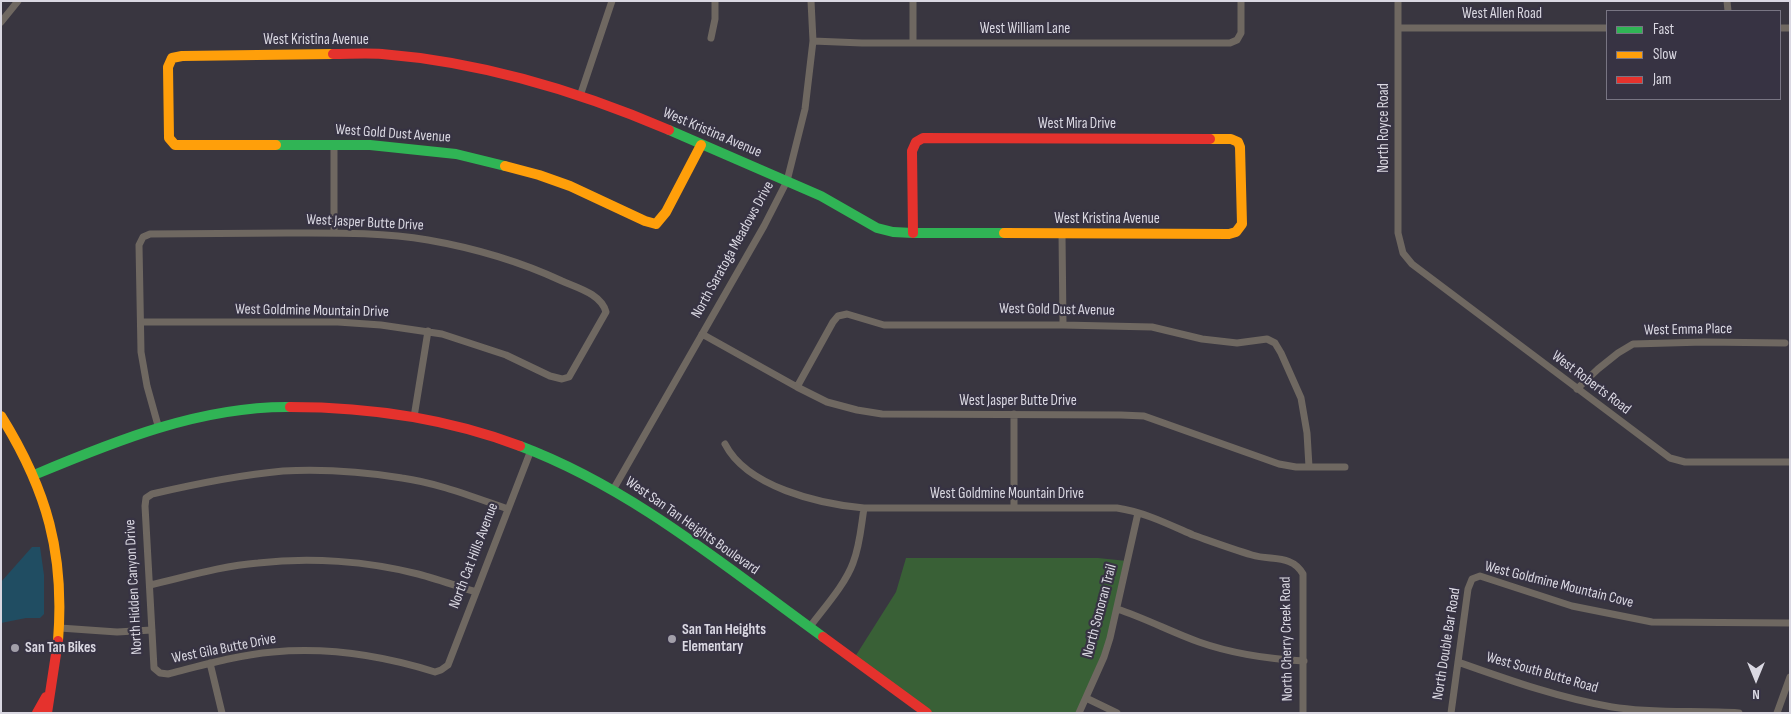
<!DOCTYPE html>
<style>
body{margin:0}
#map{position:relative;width:1791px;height:714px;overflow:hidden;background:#393640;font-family:"Sofia Sans Condensed",sans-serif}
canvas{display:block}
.frame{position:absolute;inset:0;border:2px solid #dad8e2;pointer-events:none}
.legend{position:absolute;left:1606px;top:10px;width:175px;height:90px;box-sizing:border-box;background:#373343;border:1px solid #787583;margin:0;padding:6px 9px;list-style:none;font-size:15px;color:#dad8e2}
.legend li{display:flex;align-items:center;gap:10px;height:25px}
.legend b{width:25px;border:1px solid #787583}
.north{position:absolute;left:1731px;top:654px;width:50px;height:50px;-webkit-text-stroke:4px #373343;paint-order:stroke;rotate:180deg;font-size:14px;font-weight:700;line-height:20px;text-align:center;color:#dad8e2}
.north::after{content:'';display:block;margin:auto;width:18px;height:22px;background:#dad8e2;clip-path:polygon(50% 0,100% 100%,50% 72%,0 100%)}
</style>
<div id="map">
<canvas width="1791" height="714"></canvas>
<div class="frame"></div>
<ul class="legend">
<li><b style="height:6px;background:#30b455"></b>Fast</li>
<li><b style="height:6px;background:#ff9f0a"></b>Slow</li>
<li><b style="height:6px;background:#e5322d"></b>Jam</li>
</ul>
<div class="north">N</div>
</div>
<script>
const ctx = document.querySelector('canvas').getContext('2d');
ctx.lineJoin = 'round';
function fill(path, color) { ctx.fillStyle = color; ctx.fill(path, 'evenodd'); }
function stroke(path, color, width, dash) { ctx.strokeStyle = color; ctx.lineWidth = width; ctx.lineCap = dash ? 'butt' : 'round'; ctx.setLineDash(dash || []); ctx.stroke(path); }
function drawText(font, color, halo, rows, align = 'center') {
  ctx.font = font + ' "Sofia Sans Condensed",sans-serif'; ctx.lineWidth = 4.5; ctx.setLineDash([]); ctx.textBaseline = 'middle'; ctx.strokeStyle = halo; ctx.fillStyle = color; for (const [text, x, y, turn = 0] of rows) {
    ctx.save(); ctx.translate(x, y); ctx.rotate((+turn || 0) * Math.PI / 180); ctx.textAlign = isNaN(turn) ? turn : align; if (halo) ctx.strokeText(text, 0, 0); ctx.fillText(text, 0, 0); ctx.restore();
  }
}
fill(new Path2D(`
 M906,558H1098L1127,561L1110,638L1079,713H927L853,660L896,592Z`), '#396036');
fill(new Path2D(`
 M32,547H40L44,575V614L40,618H26L1,623V582Z`), '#204d62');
stroke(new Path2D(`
 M913,1V43
 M1398,1V233L1403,253L1412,264L1670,458L1685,462H1790
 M1727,1L1728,11
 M1,22L18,1
 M1398,28H1607
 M1780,28H1790
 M711,38L715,19V1
 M813,41L862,43H1230L1237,40L1241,33V1
 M580,96L612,1
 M334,233V144
 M1062,234L1063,325
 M141,322H338L381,325L442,334L506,355L550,376L562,379L569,377L606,312C601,294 578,288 562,281C519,261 474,248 428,240C381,232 334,233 287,233C241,233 196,234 150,234L143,237L139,245L141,352L147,386L159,429
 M702,334L797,387L827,402L857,410L882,414L1121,415L1144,416L1279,464L1296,467H1345
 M797,387L833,322L838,316L847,314L884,325H1063L1152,327L1202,339L1237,343L1267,339L1275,343L1281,353L1301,398L1307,433L1309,467
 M1577,389L1598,369L1618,353L1633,344L1704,342L1785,343
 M1014,414V507
 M414,417L428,331
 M725,444C747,487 819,504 864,508H1117C1144,512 1168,524 1193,535C1213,542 1232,549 1252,555C1271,561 1292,554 1303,574V713
 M613,490L764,226L787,181L805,109L813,41L811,1
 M508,509C473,497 438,483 402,478C365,472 321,469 283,471C239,475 195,484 152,494L146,498L145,506L154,668L160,673L168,674C203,665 238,655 273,652C327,647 384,656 435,672L441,670L448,665L531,450
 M150,585C185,577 221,566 258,563C310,557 367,561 418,574C437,579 457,586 476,592
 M1117,609C1145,618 1171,632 1199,642C1233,654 1268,659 1304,661
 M60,628L117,632L152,630
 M809,628C823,609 845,585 853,563C860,545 861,527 864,508
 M1458,662C1509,680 1559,698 1612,707C1654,714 1697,710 1739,713
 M210,663L222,713
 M1086,698L1117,713
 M1079,713L1104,657L1110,638L1138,513
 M1451,713L1468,589L1472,579L1480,576L1572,606L1652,622L1790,623
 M1777,713L1790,677`), '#6f6861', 7);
stroke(new Path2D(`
 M669,130L821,196L877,228L893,232L913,233H1004
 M276,145H370L456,154L505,166
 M520,446C632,488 726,567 823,637
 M34,475C115,441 201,406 290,407`), '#30b455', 10);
stroke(new Path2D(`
 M276,145H175L169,138L168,67L172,58L182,56L333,54
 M505,166L539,175L570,186L645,221L656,224L666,212L701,145
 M1004,233L1229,234L1236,232L1242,224L1240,147L1238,142L1231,139H1210
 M1,416C47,490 65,554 58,641`), '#ff9f0a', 10);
stroke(new Path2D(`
 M333,54C349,54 366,53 382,54C482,62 578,91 669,130
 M913,233L912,151L916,142L923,138L1210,139
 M290,407C368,407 446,418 520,446
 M823,637L927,713
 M37,713L46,697
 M47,713L58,641`), '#e5322d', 10);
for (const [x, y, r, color] of [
 [672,639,5,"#a29fa9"],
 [15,648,5,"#a29fa9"]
]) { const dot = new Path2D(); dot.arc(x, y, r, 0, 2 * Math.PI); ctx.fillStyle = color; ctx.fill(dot); stroke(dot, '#373343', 2); }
drawText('15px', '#dad8e2', '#373343', [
 ["West Allen Road",1502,14],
 ["West William Lane",1025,29],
 ["West Kristina Avenue",316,40],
 ["West Mira Drive",1077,124],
 ["North Royce Road",1384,128,-90],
 ["West Kristina Avenue",712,133,23],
 ["West Gold Dust Avenue",393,134,4],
 ["West Kristina Avenue",1107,219],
 ["West Jasper Butte Drive",365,223,3],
 ["North Saratoga Meadows Drive",733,250,-61],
 ["West Gold Dust Avenue",1057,310,1],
 ["West Goldmine Mountain Drive",312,311,1],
 ["West Emma Place",1688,330,-1],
 ["West Roberts Road",1591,383,37],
 ["West Jasper Butte Drive",1018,401],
 ["West Goldmine Mountain Drive",1007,494],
 ["West San Tan Heights Boulevard",692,526,35],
 ["North Cat Hills Avenue",474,556,-69],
 ["West Goldmine Mountain Cove",1559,585,14],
 ["North Hidden Canyon Drive",134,587,-93],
 ["North Sonoran Trail",1100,611,-75],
 ["North Cherry Creek Road",1287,639,-91],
 ["North Double Bar Road",1447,644,-81],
 ["West Gila Butte Drive",224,649,-11],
 ["West South Butte Road",1542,673,16]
]);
drawText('bold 15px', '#dad8e2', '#373343', [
 ["San Tan Heights",682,630],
 ["Elementary",682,647],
 ["San Tan Bikes",25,648]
], 'left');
</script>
